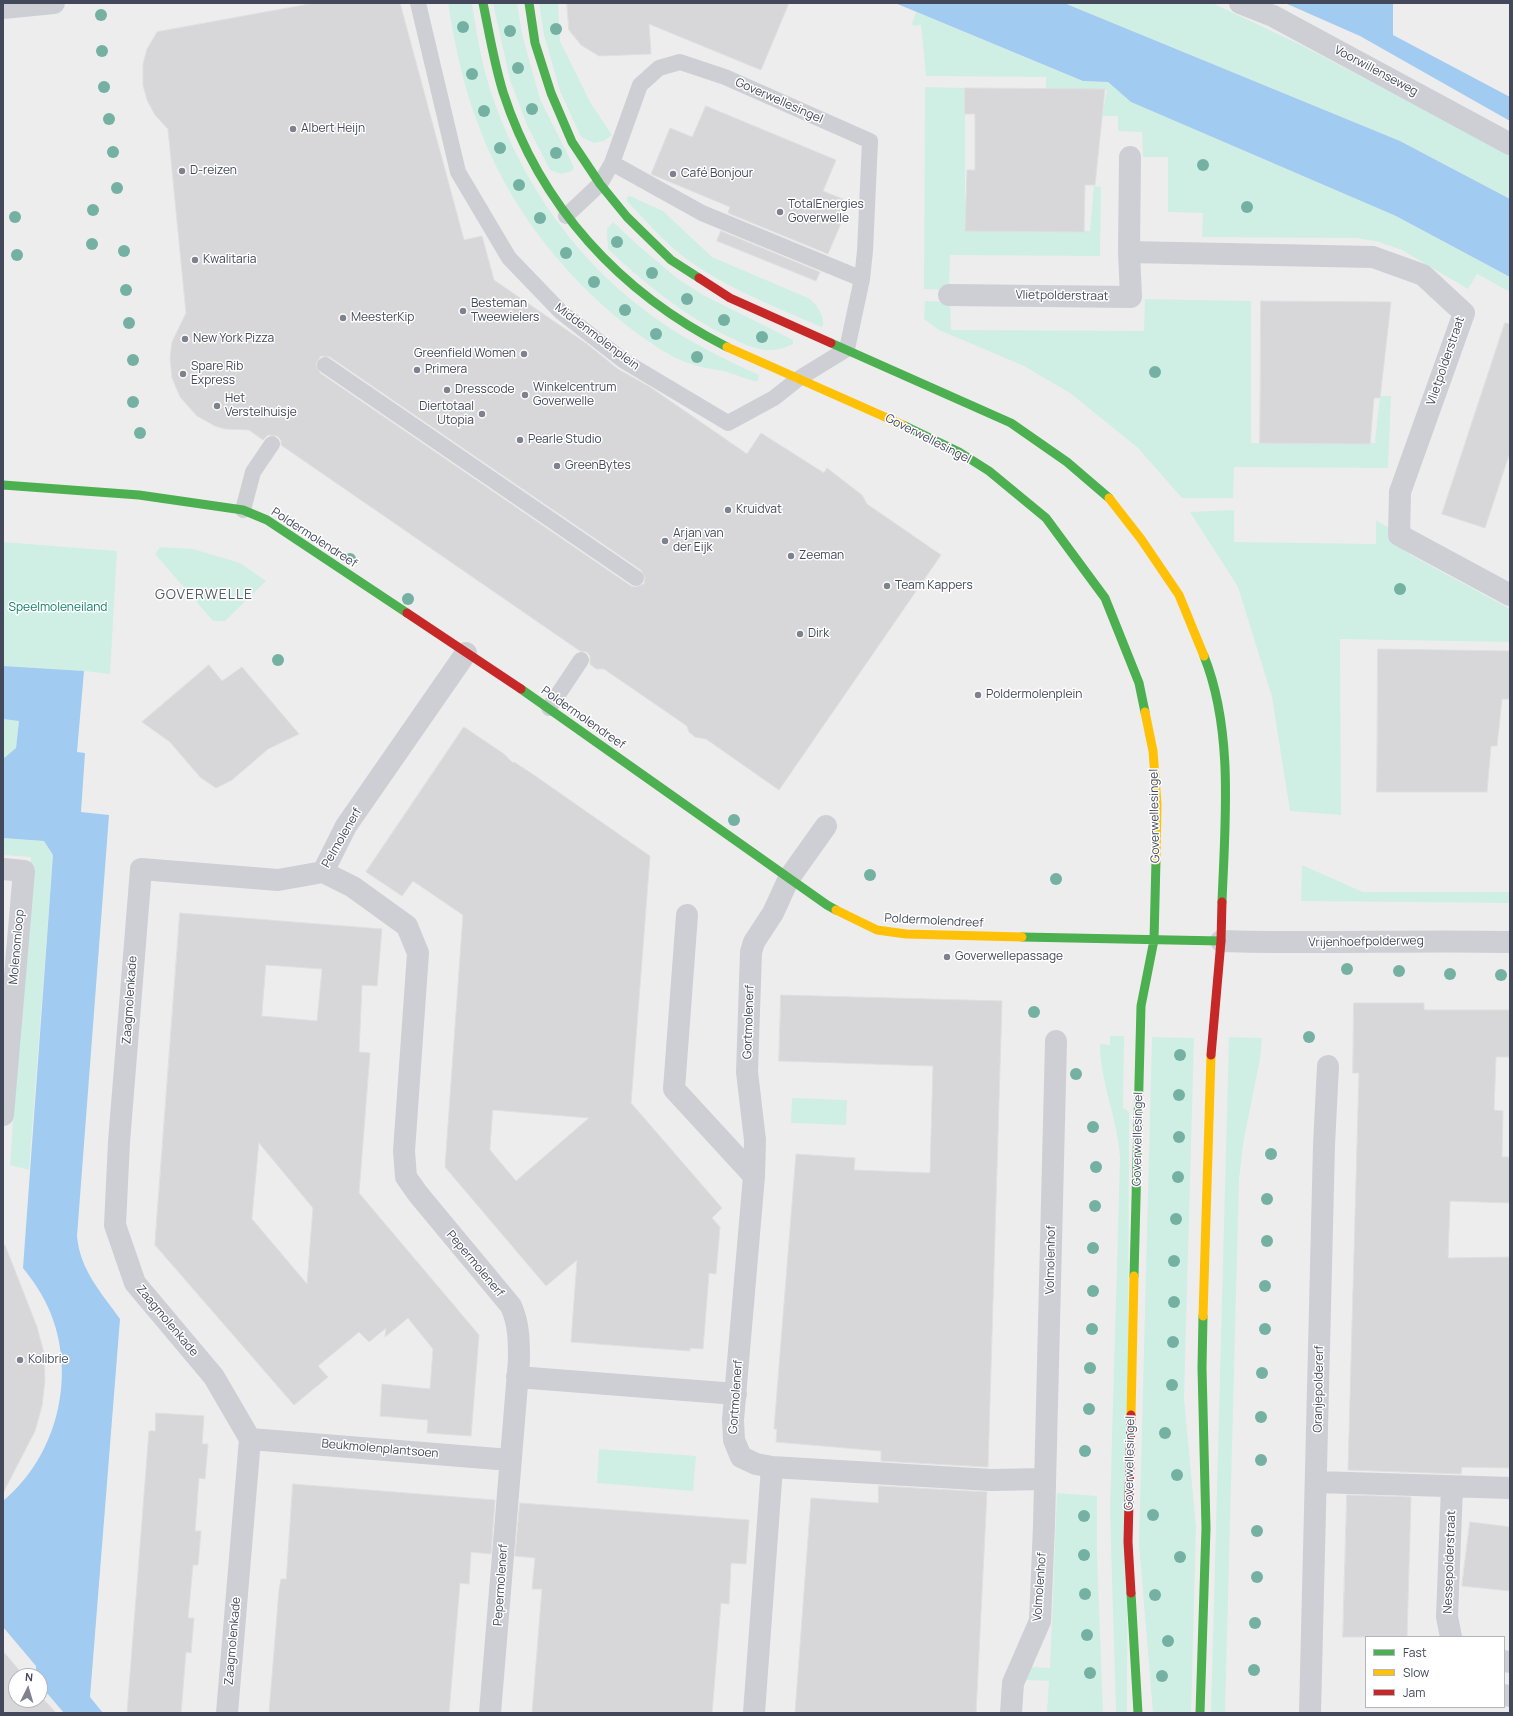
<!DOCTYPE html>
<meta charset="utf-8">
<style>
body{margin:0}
#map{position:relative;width:1513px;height:1716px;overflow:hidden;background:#eeeded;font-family:Manrope,sans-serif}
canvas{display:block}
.frame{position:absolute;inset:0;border:4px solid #43495b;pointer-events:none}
.legend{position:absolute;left:1365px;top:1636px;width:140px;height:72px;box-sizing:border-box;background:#fff;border:1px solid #b4b6bd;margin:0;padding:5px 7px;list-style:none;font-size:12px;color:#43495b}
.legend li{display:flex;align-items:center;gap:8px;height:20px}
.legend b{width:20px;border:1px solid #b4b6bd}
.north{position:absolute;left:8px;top:1668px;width:40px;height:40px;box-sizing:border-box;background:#fff;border:1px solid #b4b6bd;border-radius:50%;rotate:5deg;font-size:11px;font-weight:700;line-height:16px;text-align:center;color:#43495b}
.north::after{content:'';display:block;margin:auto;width:14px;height:18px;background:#7f828e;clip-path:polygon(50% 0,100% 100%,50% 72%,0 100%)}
</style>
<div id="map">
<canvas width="1513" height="1716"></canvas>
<div class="frame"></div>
<ul class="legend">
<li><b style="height:5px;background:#4caf50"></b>Fast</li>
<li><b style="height:5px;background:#ffc107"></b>Slow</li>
<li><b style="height:5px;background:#c62828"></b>Jam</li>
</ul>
<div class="north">N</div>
</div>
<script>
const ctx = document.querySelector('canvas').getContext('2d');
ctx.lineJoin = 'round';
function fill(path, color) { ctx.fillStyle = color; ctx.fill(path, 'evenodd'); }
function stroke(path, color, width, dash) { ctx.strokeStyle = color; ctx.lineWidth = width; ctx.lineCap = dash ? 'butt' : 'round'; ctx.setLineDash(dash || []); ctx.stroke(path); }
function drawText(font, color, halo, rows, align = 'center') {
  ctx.font = font + ' Manrope,sans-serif'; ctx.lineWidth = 3; ctx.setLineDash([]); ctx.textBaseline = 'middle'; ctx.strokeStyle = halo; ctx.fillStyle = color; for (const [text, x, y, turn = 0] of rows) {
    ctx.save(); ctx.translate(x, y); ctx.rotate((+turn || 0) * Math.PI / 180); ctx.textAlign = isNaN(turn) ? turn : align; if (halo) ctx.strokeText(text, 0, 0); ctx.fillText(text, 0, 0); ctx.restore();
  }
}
fill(new Path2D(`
 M448,3H472C477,35 482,67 493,98C523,186 580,266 658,320C689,342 724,359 759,375L758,381C747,381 734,373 723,371C711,369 699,367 688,363C670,357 654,345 638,334C569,283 512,212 481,132C464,90 455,47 448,3Z
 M493,3H517L522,34L540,99L574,167L572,171L561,174L550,170L527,125L510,80Z
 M539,3H558L560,41L590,102L612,135L604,141L594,143L581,137L560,91L544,35Z
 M1064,3H1212L1301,45L1510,155V199L1400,141Z
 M916,12L1083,81L1108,82L1131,102L1396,216L1510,277V292L1477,274L1468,289L1402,250L1379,242L1357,238L1202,237L1203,213L1168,212V157H1143L1142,132L1118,131V116H1102L1107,90L1046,89V77L926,76L921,25L913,26L912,24Z
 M925,87L965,88V231H1090L1094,186L1101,187L1100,256L950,255L949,290L924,289Z
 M630,196L663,211L712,257L808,298C816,303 825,316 823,326L821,327C774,306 725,288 684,257C663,241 645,220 627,201V197Z
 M613,222L640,247L678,279L703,295L793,340V344C780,351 766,352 752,347C744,345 737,340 729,337C683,315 644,283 608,249L607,229Z
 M1145,299L1251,301V443H1376L1375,441L1380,396H1391L1388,468L1234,467L1233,498H1182L1138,448L1070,393L1024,366L939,330L924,319L925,301L950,302L951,330L1144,331Z
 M1234,510V542L1376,544V520L1389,528L1401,548L1411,555L1510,609V642L1340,639L1341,815L1290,811L1272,697L1238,587L1190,512Z
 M3,542L117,551L110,674L84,671L3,666Z
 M160,547L193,549L240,563L266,581L225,621H213L155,554Z
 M3,719L19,721L16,748L3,759Z
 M3,838L44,841L53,855L29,1170L10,1165L31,857L3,855Z
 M1302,865L1363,892H1510V903L1301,901Z
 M1110,1036H1124L1123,1108L1129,1112L1127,1713H1116L1110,1509L1120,1158C1118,1119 1100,1083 1100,1044L1110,1045Z
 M1152,1037L1194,1038L1184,1398L1196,1527L1191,1713H1153L1139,1544Z
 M1229,1037L1262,1038L1260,1059L1243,1144L1239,1180L1225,1713H1211Z
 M792,1098L847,1100L846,1125L791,1123Z
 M599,1449L696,1456L693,1491L597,1483Z
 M1057,1493L1097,1496V1554L1103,1713H1047L1049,1681L1026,1680L1031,1667L1050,1668Z`), '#cfefe4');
fill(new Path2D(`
 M895,3H1064L1400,141L1510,199V277L1396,216L1131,102L1108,82L1083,81Z
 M1285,3H1393V35L1510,97V121L1360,36Z
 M3,666L84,671L77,752L85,753L81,812L109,815L77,1236C80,1270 101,1292 120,1319L90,1697L103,1713H64L40,1685V1676H36V1666L3,1627V1501C60,1454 79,1367 45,1301C39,1289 31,1278 23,1268L53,855L44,841L3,838V759L16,748L19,721L3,719Z`), '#a1cbf0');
const building = new Path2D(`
 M315,3H400L464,240L482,236L494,280L587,344L618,369L650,387L747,454L761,433L824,473L827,468L862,495L867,504L941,555L779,790L706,739L695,737L689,732L687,726L604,669H596L590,664V656L587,652L580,651L281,445V440L277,436L268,435L263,440L249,430L225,429L215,426L197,416L180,397L172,378L170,358L172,342L186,313L168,129L155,115L147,100L143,85V64L147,49L157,32ZM321,356L330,357L641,570L645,578L644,584L636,587L631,586L320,373L316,364Z
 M567,3H789L761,70L649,24L651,54L599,56L581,45L569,30Z
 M965,88L1105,89L1095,185H1085L1084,232L965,231L967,170H975V114H965Z
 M706,106L836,160L823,191L850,202L828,254L728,213L730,207L651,174L670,128L692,137Z
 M721,231L820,272L816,281L717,241Z
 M1261,301L1391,302L1380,398H1374L1370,444L1260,443Z
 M1505,323L1510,324V452L1485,528L1442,514Z
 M1378,649L1510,651V699H1502L1497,746H1491L1487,792H1377Z
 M209,665L222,681L242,667L299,734L268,749L232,780L216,788L200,777L170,742L142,722Z
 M464,727L504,754L513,763L514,762L531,773L650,856L631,1103L722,1208L712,1218L720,1227L716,1274L709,1273L703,1349L690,1348V1351L571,1342L577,1260L546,1286L445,1167L463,915L413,881L402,896L366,872ZM493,1110L589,1118L516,1181L490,1150Z
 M180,913L382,929L377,986L362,985L359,1052L370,1053L359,1193L479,1335L471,1436L427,1433L428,1420L380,1416L382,1384L430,1389L433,1349L408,1318L385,1337L386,1328L369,1342L359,1332L318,1366L328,1377L294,1405L155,1245ZM266,965L322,969L317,1021L262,1016ZM259,1143L313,1208L307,1284L252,1219Z
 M781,995L1002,1001L988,1467L881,1461V1451L776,1442L777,1429H774L796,1154L855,1158L854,1170L930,1173L933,1066L779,1061Z
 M1354,1003H1424V1010H1510V1057H1496L1494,1110L1503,1111L1502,1157H1510V1203L1450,1201L1448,1258L1510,1257V1468L1462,1467L1461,1474L1348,1470L1359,1073H1353Z
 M3,1245H5L37,1327L44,1353L45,1380L42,1406L35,1431L3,1493Z
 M156,1413L204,1416L202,1444H208L205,1479L199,1478L195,1531H201L198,1565H193L188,1618H194L191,1653L186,1652L181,1713H127L149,1431H155Z
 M293,1484L495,1500L491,1554L471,1552L469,1584L460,1583L449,1713H269L279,1590L281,1579H286Z
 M879,1486L987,1492L976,1713H795L811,1498L878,1503Z
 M1347,1495L1411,1497L1407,1637H1343Z
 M520,1503L749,1520L746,1564L731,1563L729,1604L721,1603L712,1713H532L542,1589H532L535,1558L515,1556Z
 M1470,1522L1510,1527V1591L1462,1586Z
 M3,1651L24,1676H16V1700H40V1695L56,1713H3Z`);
fill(building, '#d7d6d9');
stroke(building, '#dfdfe0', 1);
stroke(new Path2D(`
 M418,3L458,172L509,258L561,312L624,361L728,423L774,398L798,379L847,349L862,279L865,251L870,141L725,77L680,62L659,68L640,85L612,163L600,184L566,216
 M612,163L702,213L862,279
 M325,365L636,578
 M243,510L253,472L272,444
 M549,708L581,660`), '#cecfd4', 16);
stroke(new Path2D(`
 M1240,3L1273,16L1510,144
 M3,8L54,3
 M1129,252L1130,157
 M949,295L1131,297L1129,252L1373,257L1423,275L1464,313L1400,492L1399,535L1510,595
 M3,869L24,871L3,1115
 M323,872L353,887L407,926L418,953L404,1151L406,1177L418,1194L511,1306C519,1324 519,1341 519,1360L490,1713
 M687,915L674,1089L754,1176
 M1221,941C1317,944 1414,940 1510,942
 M517,1377L736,1394
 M250,1439L510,1460
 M772,1467L991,1480L1045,1479
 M1317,1482L1510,1488
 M1451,1637L1447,1617L1452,1487
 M1504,1661L1510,1662
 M1504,1695L1510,1696
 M227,1713L250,1439L214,1377L135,1283L115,1225L119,1142L141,869L278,880L323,872L346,826L466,653
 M754,1713L772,1467L756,1464L741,1457L734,1440L733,1420L754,1176L755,1140L747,1072L751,952L754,942L773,913L789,878L826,826
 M1011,1713L1013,1683L1040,1621L1044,1525L1056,1041
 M1310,1713L1324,1145L1328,1066`), '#cecfd4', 22);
stroke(new Path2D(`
 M483,3C489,32 494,63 503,92C540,206 620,293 727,347
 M529,3L535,43L551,93L572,142L600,184L627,217L671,260L699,278
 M831,343L1011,423L1067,462L1109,498
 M903,425L959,452L989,471L1046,518L1105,598L1139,683L1145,712
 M3,485L139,495L243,510L267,520L407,613
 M1204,656C1234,731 1225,823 1222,902
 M521,689L827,905L836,910
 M1022,937L1221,941
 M1134,1276L1141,1006L1154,940L1156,860
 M1131,1593L1138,1713
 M1200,1713L1206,1528L1202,1368L1203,1316`), '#4caf50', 9);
stroke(new Path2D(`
 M727,347L903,425
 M1109,498L1141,539L1179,595L1204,656
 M1145,712L1153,751L1157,804L1156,860
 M836,910L877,930L906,934L1022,937
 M1203,1316L1211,1055
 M1131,1415L1134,1276`), '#ffc107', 9);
stroke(new Path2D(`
 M699,278L730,298L831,343
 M407,613L521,689
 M1211,1055L1221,941L1222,902
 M1131,1593L1128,1542L1131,1415`), '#c62828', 9);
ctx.fillStyle = '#74b1a3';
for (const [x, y] of [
 [101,15],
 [463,27],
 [556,29],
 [510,31],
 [102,51],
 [518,68],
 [472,74],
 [104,87],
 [532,109],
 [484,111],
 [109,119],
 [500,148],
 [113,152],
 [556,153],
 [1203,165],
 [519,185],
 [117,188],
 [1247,207],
 [93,210],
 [15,217],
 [540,218],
 [617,242],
 [92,244],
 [124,251],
 [566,253],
 [17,255],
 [652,273],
 [594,282],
 [126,290],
 [687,299],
 [625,310],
 [724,320],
 [129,323],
 [656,334],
 [762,337],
 [697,357],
 [133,360],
 [1155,372],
 [133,402],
 [140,433],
 [350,559],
 [1400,589],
 [408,599],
 [278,660],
 [734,820],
 [870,875],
 [1056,879],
 [1347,969],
 [1399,971],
 [1450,974],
 [1501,975],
 [1034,1012],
 [1309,1037],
 [1180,1055],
 [1076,1074],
 [1179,1095],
 [1093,1127],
 [1179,1137],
 [1271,1154],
 [1096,1167],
 [1178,1177],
 [1267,1199],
 [1095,1206],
 [1176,1219],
 [1267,1241],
 [1093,1248],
 [1174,1261],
 [1265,1286],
 [1093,1291],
 [1174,1302],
 [1092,1329],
 [1265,1329],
 [1173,1342],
 [1090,1368],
 [1262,1373],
 [1172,1385],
 [1089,1409],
 [1261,1417],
 [1165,1433],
 [1085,1451],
 [1261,1460],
 [1177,1475],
 [1153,1515],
 [1084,1516],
 [1257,1531],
 [1084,1555],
 [1180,1557],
 [1257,1577],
 [1085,1594],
 [1155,1595],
 [1255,1623],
 [1087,1635],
 [1168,1641],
 [1254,1670],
 [1090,1673],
 [1162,1676]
]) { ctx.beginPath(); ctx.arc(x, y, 6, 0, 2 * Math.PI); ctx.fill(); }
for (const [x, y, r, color] of [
 [293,129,4,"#7f828e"],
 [182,171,4,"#7f828e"],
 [673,174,4,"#7f828e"],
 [780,212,4,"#7f828e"],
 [195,260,4,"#7f828e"],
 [463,311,4,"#7f828e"],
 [343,318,4,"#7f828e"],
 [185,339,4,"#7f828e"],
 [524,354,4,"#7f828e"],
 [417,370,4,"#7f828e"],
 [183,374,4,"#7f828e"],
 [447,390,4,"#7f828e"],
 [525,395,4,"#7f828e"],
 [217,406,4,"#7f828e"],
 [482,414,4,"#7f828e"],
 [520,440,4,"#7f828e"],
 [557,466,4,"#7f828e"],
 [728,510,4,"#7f828e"],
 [665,541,4,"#7f828e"],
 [791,556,4,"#7f828e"],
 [887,586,4,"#7f828e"],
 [800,634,4,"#7f828e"],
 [978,695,4,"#7f828e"],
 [947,957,4,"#7f828e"],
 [20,1360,4,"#7f828e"]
]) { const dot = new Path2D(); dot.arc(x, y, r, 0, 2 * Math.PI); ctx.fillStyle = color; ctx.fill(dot); stroke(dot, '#fff', 1.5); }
drawText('12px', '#43495b', '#fff', [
 ["Voorwillenseweg",1376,71,28],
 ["Goverwellesingel",779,101,24],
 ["Vlietpolderstraat",1062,296,1],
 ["Middenmolenplein",597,337,37],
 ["Vlietpolderstraat",1446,361,-71],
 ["Goverwellesingel",928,439,27],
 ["Poldermolendreef",314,538,33],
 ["Poldermolendreef",583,718,35],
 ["Goverwellesingel",1155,816,-91],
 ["Pelmolenerf",342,838,-60],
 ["Poldermolendreef",934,921,3],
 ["Vrijenhoefpolderweg",1366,942,-1],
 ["Molenomloop",17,947,-85],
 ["Zaagmolenkade",130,1000,-86],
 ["Gortmolenerf",749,1022,-88],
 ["Goverwellesingel",1138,1139,-89],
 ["Volmolenhof",1051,1260,-89],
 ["Pepermolenerf",475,1264,50],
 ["Zaagmolenkade",167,1321,50],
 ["Oranjepoldererf",1319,1389,-89],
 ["Gortmolenerf",736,1397,-86],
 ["Beukmolenplantsoen",380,1449,5],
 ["Goverwellesingel",1130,1463,-89],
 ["Nessepolderstraat",1450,1562,-88],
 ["Pepermolenerf",501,1585,-86],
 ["Volmolenhof",1040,1587,-86],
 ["Zaagmolenkade",233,1641,-85]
]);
drawText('12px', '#43495b', '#fff', [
 ["Albert Heijn",301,129],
 ["D-reizen",190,171],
 ["Café Bonjour",681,174],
 ["TotalEnergies",788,205],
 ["Goverwelle",788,219],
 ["Kwalitaria",203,260],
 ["Besteman",471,304],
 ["Tweewielers",471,318],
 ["MeesterKip",351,318],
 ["New York Pizza",193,339],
 ["Greenfield Women",516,354,"right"],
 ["Spare Rib",191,367],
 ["Express",191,381],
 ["Primera",425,370],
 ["Winkelcentrum",533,388],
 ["Goverwelle",533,402],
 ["Dresscode",455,390],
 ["Het",225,399],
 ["Verstelhuisje",225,413],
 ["Diertotaal",474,407,"right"],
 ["Utopia",474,421,"right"],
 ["Pearle Studio",528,440],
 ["GreenBytes",565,466],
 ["Kruidvat",736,510],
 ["Arjan van",673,534],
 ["der Eijk",673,548],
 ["Zeeman",799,556],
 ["Team Kappers",895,586],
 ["Dirk",808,634],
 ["Poldermolenplein",986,695],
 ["Goverwellepassage",955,957],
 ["Kolibrie",28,1360]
], 'left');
drawText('12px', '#108066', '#fff', [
 ["Speelmoleneiland",58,608]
]);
ctx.letterSpacing = '1px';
drawText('14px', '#585a62', '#fff', [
 ["GOVERWELLE",204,595]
]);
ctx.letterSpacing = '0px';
</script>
